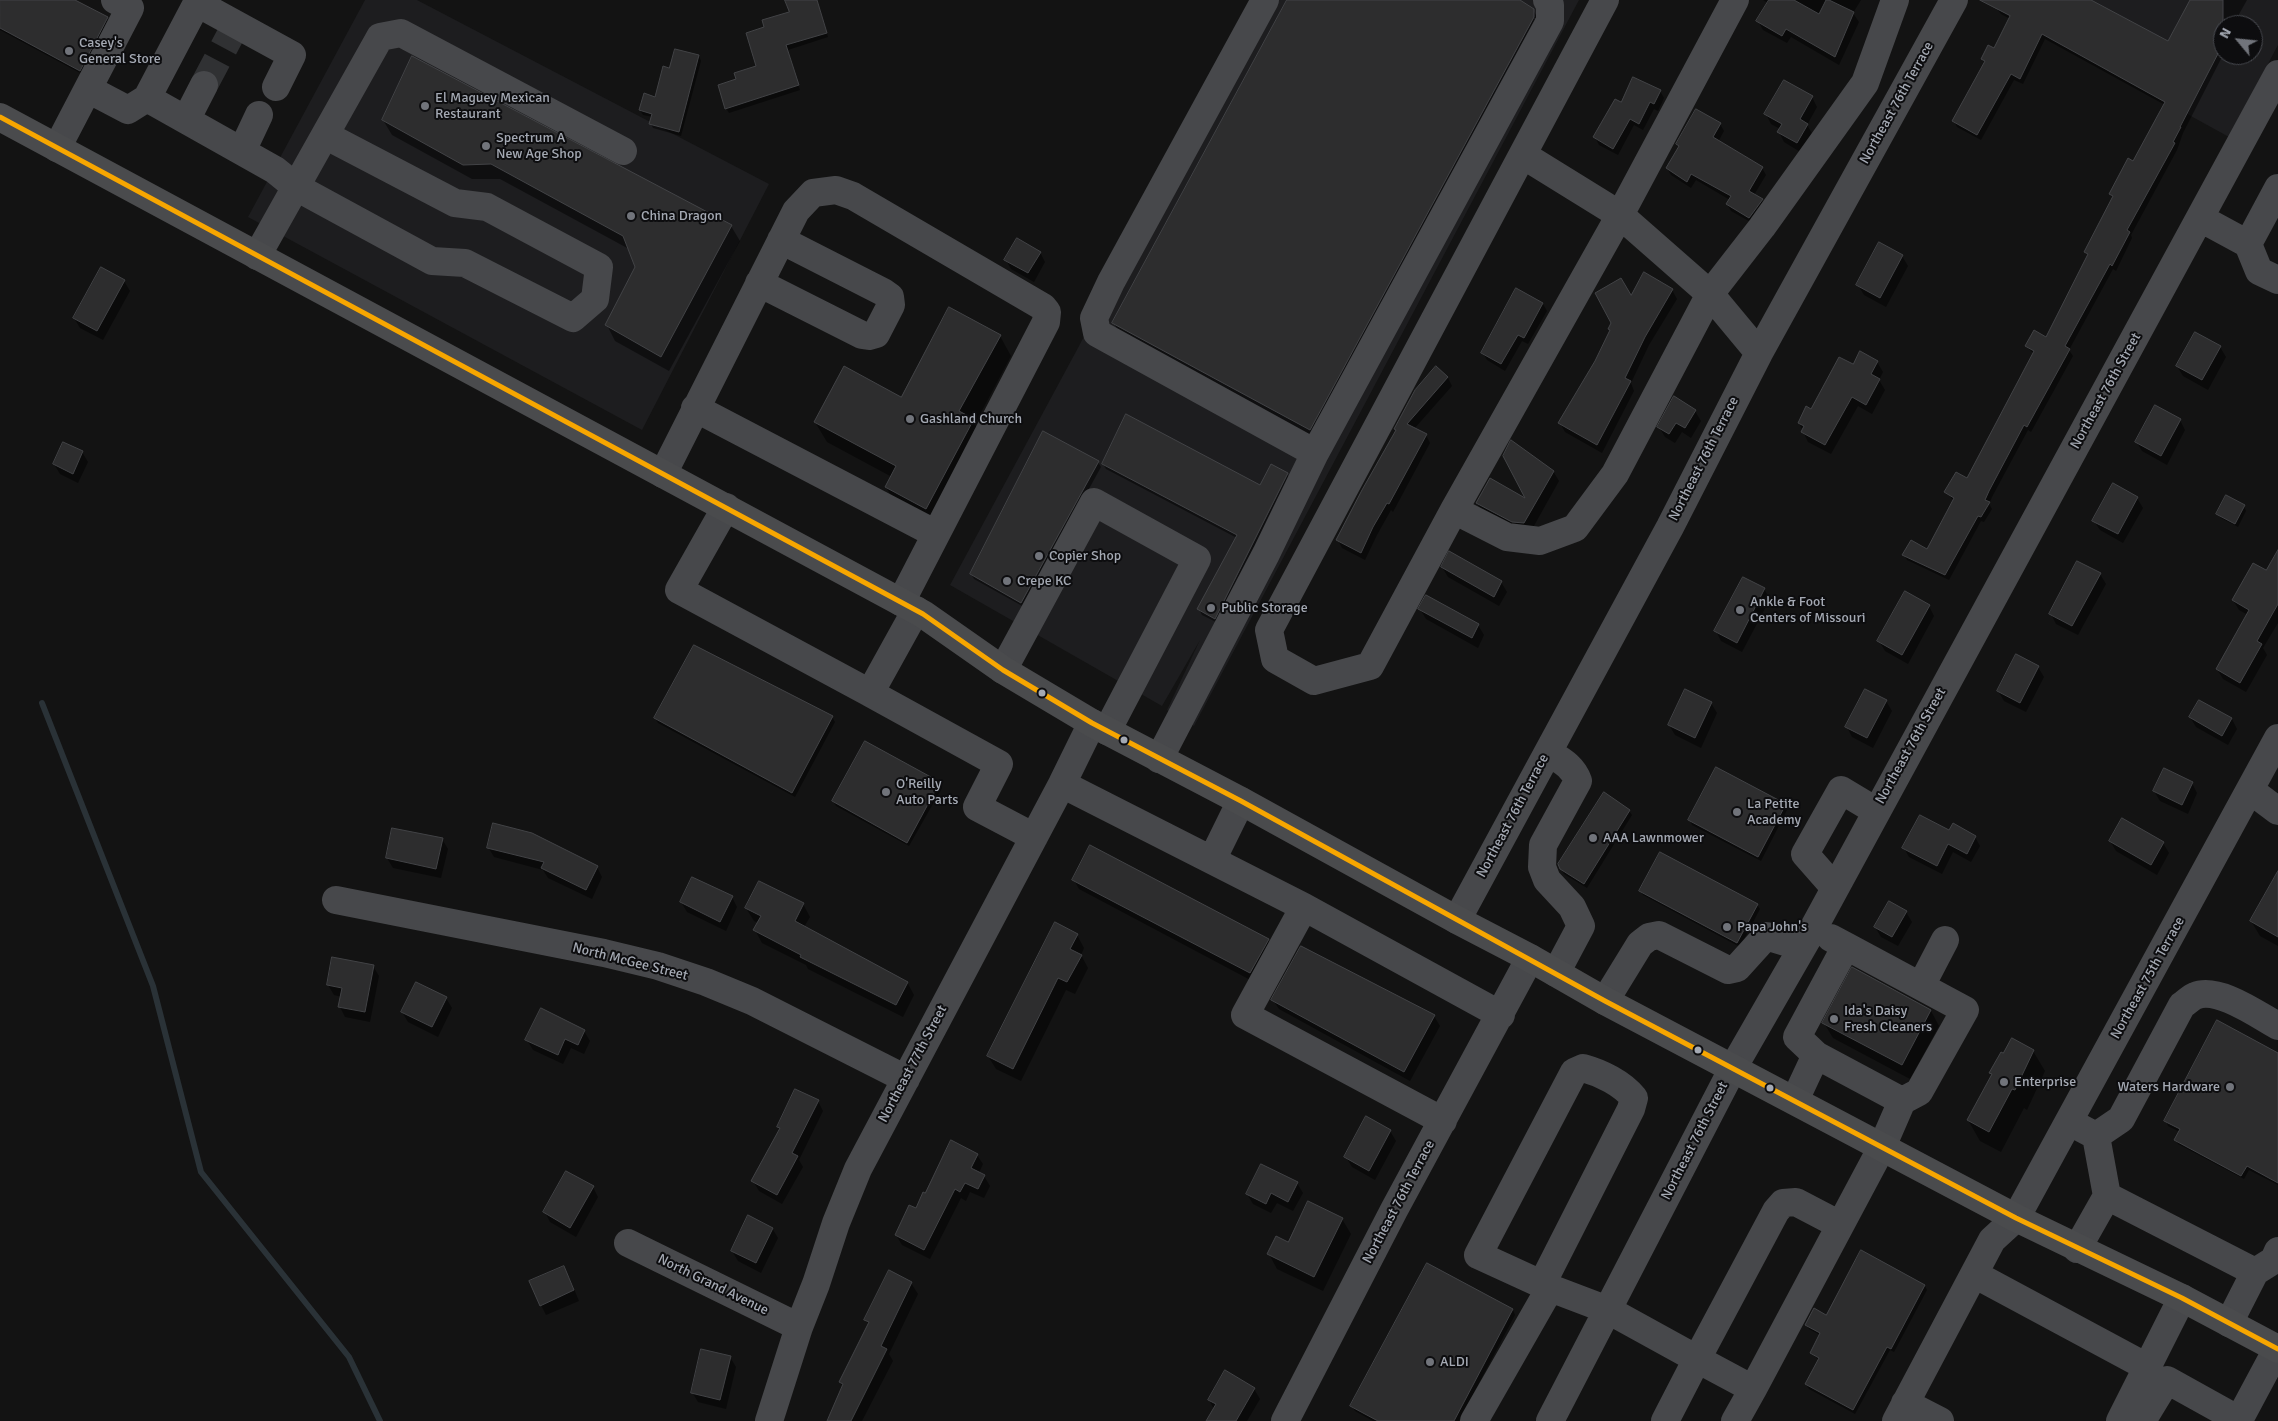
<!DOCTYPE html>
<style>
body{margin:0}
#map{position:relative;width:2278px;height:1421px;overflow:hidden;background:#131313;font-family:Signika,sans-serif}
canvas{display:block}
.north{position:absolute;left:2213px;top:15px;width:50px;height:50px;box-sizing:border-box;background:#0d0d0f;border:1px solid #494b51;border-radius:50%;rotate:298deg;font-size:14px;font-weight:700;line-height:20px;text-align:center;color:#a4a9b3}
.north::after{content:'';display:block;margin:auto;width:18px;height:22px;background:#71747b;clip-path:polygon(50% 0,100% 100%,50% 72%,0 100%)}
</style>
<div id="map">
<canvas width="2278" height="1421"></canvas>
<div class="north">N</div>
</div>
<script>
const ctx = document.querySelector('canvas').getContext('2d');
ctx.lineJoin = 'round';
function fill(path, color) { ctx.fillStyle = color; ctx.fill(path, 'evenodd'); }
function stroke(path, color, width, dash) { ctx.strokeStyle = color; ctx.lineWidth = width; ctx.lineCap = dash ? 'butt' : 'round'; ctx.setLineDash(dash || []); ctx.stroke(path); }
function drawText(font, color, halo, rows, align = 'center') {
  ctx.font = font + ' Signika,sans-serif'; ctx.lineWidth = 4; ctx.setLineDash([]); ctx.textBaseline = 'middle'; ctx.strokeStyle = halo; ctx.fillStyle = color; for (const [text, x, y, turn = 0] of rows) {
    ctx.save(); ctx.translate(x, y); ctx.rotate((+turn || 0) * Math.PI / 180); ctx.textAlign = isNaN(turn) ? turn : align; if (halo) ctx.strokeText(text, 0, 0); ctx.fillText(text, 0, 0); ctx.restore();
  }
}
fill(new Path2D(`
 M365,0H417L769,184L642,430L248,217Z
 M1257,0H1579L1194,726L1167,710L1200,640L1162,706L950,585L1079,346Z
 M1980,0H2278V45L2229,137ZM2223,25H2253V55H2223Z`), '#1d1d1f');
fill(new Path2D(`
 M2,0H73L107,18L109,23L82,74L0,30V3Z
 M786,0H817L828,37L788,50L800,90L729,113L726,108L738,80L758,67L766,27L790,13Z
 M1288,0H1518L1532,8L1541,24L1537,18H1534L1542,33L1318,445L1122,339L1114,323Z
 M1763,0H1861L1853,13L1859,22L1839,65L1791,37L1787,43L1763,30L1758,21L1768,3Z
 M2002,0H2089L2168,43L2192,0H2247L2233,25H2223V55L2183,133L2177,150L2131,235L2132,238L2116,271L2113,269L2069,350L2073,356L2031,432L2028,430L1992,497L1989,504L1992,509L1984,522L1981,521L1949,580L1907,560L1904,555L1928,550L1954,501L1946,492L1967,480L2034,354L2026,346L2046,339L2088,256L2086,251L2113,198L2110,194L2134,162L2165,105L2045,39L2023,84L2014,80L1981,140L1957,127L1954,121L1985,63L1983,59L1995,49L2010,19L2001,14L1997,9Z
 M699,56L701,61L681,136L653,128L651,124L653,117L643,115L640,110L656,98L670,69Z
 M1660,91L1664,98L1658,111L1654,109L1643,130L1634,125L1618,155L1599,145L1595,137L1622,104Z
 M1812,97L1817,107L1807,125L1813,135L1802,153L1784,142L1779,132L1780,129L1771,124L1766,114Z
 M383,120L731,226L740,241L669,371L615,341L607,325L636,267L629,249L500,179H472L392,135Z
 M1720,124L1724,131L1718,142L1762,168L1766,175L1754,195L1762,200L1766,207L1754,224L1731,211L1727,204L1730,200L1696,180L1691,188L1671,175L1667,168L1680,147L1678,144Z
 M1880,244L1902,256L1908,266L1886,307L1864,295L1858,285Z
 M1040,252L1045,262L1034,282L1011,269L1006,260Z
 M124,281L130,291L103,340L80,328L74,318Z
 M1516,290L1543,304L1547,311L1528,344L1522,341L1505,371L1487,360L1483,353Z
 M1672,290L1677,299L1649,345L1631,383L1634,391L1602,453L1565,432L1560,423L1596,362L1611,332L1609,329L1631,297Z
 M1000,336L1011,356L975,424L985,440L938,529L898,508L886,487L892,477L827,442L815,422L902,398Z
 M2220,347L2226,357L2208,390L2183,376L2177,366Z
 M1877,362L1883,372L1879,380L1885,390L1872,414L1858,406L1831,454L1808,442L1799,423L1853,366Z
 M1436,368L1448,378L1452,386L1414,429L1426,435L1430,443L1393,512L1391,510L1377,535L1365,560L1342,548L1338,540Z
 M1695,411L1701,421L1691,438L1682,432L1675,443L1665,437L1659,427Z
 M2180,420L2185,430L2167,465L2142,451L2136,441Z
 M82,452L88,462L78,483L60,474L54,464Z
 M1098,462L1101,467L1024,607L974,579L971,574Z
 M1103,464L1261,487L1287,474L1290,479L1218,623L1202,615L1199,609L1237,538L1106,469Z
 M1553,471L1559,481L1530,533L1483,513L1477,503L1528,501Z
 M2137,498L2143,508L2123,543L2100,530L2094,521Z
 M2244,506L2246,511L2238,527L2221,518L2218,514Z
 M2278,553V623L2263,648L2267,655L2246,692L2223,679L2217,669L2248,615L2239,610L2233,600L2267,572Z
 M1442,567L1501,582L1507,592L1499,606L1448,577Z
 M2100,574L2106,584L2078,635L2056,624L2051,614Z
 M1744,578L1764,589L1770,599L1742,652L1721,641L1716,631Z
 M1929,606L1934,616L1908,664L1885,651L1879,641Z
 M1420,609L1478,625L1484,635L1478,648L1426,619Z
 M2016,656L2038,667L2044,677L2026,712L2004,701L1998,691Z
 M1886,701L1892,711L1873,748L1852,737L1847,727Z
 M2200,701L2232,719L2237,729L2228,745L2196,727L2190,717Z
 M1711,703L1717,713L1701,748L1675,735L1669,725Z
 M832,717L835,722L795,797L658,723L655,718Z
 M939,783L942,788L909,846L836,806L833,801Z
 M2192,783L2197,793L2188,814L2160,801L2154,791Z
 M1785,805L1787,810L1761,861L1692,825L1690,820Z
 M1629,811L1632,815L1587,888L1564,874L1561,868Z
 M1950,832L1975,837L1980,846L1971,862L1953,852L1942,874L1909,857L1904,848Z
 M442,839L448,849L441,878L393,868L387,858Z
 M2110,841L2163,843L2169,853L2157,875L2116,851Z
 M488,847L597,867L602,877L592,899L548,878L543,870L494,857Z
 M2278,873V946L2260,936L2251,921Z
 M1074,880L1268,940L1273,950L1256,983L1079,889Z
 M1640,891L1757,905L1760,909L1740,947L1643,895Z
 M732,897L737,907L726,931L687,912L681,902Z
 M803,904L810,917L804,927L907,982L914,995L903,1017L808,969L806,965L762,943L755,930L758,923L754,921L746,908Z
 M1906,912L1912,922L1898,946L1881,937L1875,927Z
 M1077,935L1084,948L1081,955L1088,968L1075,994L1066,990L1021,1081L996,1069L988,1056Z
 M1301,947L1434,1016L1440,1026L1410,1081L1279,1009L1273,1000Z
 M373,966L379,976L370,1022L345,1017L340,1007L342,997L334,995L328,985Z
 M446,998L452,1008L438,1037L408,1022L402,1012Z
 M1931,1011L1939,1026L1910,1079L1833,1038L1824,1023Z
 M584,1031L590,1041L584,1054L571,1048L563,1064L533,1050L527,1040Z
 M2033,1051L2045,1071L2027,1110L2024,1108L2001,1152L1980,1141L1968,1120L1992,1076L1991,1073Z
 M2278,1054V1185L2249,1170L2244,1179L2178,1144L2176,1140L2180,1132L2168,1126L2166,1121Z
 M818,1101L823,1111L799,1160L803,1167L782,1204L759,1191L753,1181L780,1131L778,1126Z
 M1390,1131L1396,1141L1375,1180L1352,1167L1346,1157Z
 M977,1155L983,1164L979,1173L984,1176L990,1186L984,1198L970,1192L966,1201L961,1198L930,1259L902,1245L896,1235L925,1195Z
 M1297,1183L1303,1193L1293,1211L1277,1203L1271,1213L1253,1204L1247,1194Z
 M593,1187L598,1197L576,1237L550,1222L545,1212Z
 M1342,1219L1351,1234L1323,1291L1277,1269L1269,1254Z
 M772,1228L778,1238L761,1273L738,1261L732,1251Z
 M1427,1265L1513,1310L1515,1315L1459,1421H1373L1355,1411L1352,1406Z
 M569,1277L579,1301L546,1315L541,1305Z
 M911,1283L918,1294L889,1354L893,1361L862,1421H829L843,1387L840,1382L869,1325L866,1320Z
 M1925,1286L1927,1290L1894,1352L1890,1350L1855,1414L1809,1389L1806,1384L1819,1360L1811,1353L1820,1335L1809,1329L1806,1324Z
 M730,1357L736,1367L726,1409L698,1402L692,1392Z
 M1254,1389L1260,1399L1247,1421H1210L1214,1409L1209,1400Z`), '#0007');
stroke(new Path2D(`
 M42,703L153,986L201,1172L349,1357L380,1421`), '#2a3237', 6);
const building = new Path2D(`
 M0,0H75L108,17L80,71L0,28Z
 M785,0H817L827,33L786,45L799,85L725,109L718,85L736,79L734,73L756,66L746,33L764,27L762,20L789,12Z
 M1287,0H1520L1534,9V17L1310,430L1112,323Z
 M1769,0H1794L1819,14L1826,0H1829L1854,12L1835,57L1786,29L1782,36L1756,21Z
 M1980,0H2091L2168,41L2190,0H2223V44L2180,127H2181L2173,142L2175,143L2127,230L2130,232L2112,266L2110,264L2065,346L2070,349L2027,427L2024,425L1989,491L1985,500L1990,502L1981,517L1978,516L1945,575L1902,555L1911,540L1927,549L1954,498L1944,492L1956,472L1967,478L2034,351L2025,346L2034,330L2046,337L2088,254L2084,252L2113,196L2109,194L2128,158L2133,161L2165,102L2042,34L2020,79L2011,74L1977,135L1952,121L1985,61L1981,59L1988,45L1994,48L2010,16Z
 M675,49L699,55L679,132L649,124L652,114L639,110L644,93L655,97L663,66L669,68Z
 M412,56L732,225L661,357L605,325L635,267L623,236L491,164L463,165L382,120Z
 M1633,77L1661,90L1654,104L1650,102L1639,124L1630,119L1613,149L1593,137L1615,99L1621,102Z
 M1784,80L1813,96L1800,119L1808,124L1797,143L1777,132L1782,124L1764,114Z
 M1696,109L1721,123L1713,137L1763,167L1749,191L1763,199L1749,218L1726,204L1731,196L1691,174L1687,182L1666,168L1679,146L1676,144Z
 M1017,238L1041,252L1028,273L1004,260Z
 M1879,242L1903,255L1880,298L1856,285Z
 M101,267L125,280L97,331L73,318Z
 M1644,272L1673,289L1645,337L1625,378L1631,381L1597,445L1558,423L1595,361L1610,330L1608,329L1611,323L1595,293L1621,278L1631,295Z
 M1516,288L1543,303L1524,338L1518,335L1501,364L1481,353Z
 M949,307L1001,335L959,411L974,419L926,509L885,487L896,466L814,422L844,366L901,397Z
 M2195,332L2221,346L2202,380L2176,366Z
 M1860,351L1878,361L1871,374L1880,379L1866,405L1852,397L1825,445L1801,432L1804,426L1798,423L1806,406L1811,409L1839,357L1853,364Z
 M1436,366L1448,377L1407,424L1427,434L1389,504L1387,503L1373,527L1361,553L1336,540L1362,490L1396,430L1394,429L1415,390Z
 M1674,396L1696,410L1685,428L1676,423L1669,434L1657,427Z
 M2155,405L2181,419L2161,456L2135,442Z
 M1126,414L1260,485L1271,464L1288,473L1215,619L1197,609L1237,535L1102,464Z
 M1043,431L1099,461L1021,603L970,574Z
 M1511,440L1554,471L1524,523L1512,522L1476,503L1490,478L1525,498L1503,456Z
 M63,442L83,451L73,474L53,464Z
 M2113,483L2138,497L2118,534L2092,521Z
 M2226,495L2245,505L2235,524L2216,514Z
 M2278,550V604L2257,641L2262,644L2240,683L2216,669L2249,610L2232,600L2253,563L2266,570Z
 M1449,551L1502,581L1494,597L1441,567Z
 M2077,561L2101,573L2072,626L2049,614Z
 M1743,577L1765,588L1737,643L1714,631Z
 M1905,591L1930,605L1902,655L1877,641Z
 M1426,595L1479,624L1472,638L1418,609Z
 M694,645L833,716L792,793L654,718Z
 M2016,654L2039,666L2020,703L1997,691Z
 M1685,689L1712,702L1695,738L1668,725Z
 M1865,689L1887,700L1867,738L1845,727Z
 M2199,700L2232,718L2222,736L2189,717Z
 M865,741L940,782L907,843L832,801Z
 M1716,767L1786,804L1758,857L1688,820Z
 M2164,768L2193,782L2182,805L2153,791Z
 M1604,792L1630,810L1584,884L1560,869L1558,864Z
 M1920,815L1949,830L1953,823L1976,836L1967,854L1948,844L1937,866L1902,848Z
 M2122,818L2164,842L2151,865L2109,841Z
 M493,823L532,833L598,866L586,890L541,868L544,862L487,848Z
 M392,828L443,838L436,869L386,858Z
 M1090,845L1269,939L1250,973L1072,880Z
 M1660,852L1758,904L1737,943L1639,891Z
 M2278,871V937L2250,921Z
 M692,877L733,896L720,922L680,902Z
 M759,881L804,903L795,921L908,982L896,1005L800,957L801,955L753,930L761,916L745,908Z
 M1889,901L1907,911L1892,937L1874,927Z
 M1055,922L1078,934L1070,949L1082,955L1067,982L1058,978L1013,1069L987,1056Z
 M1301,946L1435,1015L1404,1072L1271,1000Z
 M332,957L374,965L365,1012L338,1007L342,988L327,985Z
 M1852,967L1931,1010L1902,1065L1822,1023Z
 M416,982L447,997L432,1027L401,1012Z
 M541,1008L585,1030L578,1045L565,1039L558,1055L525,1040Z
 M2217,1020L2278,1053V1183L2247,1166L2241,1176L2174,1140L2180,1129L2164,1121Z
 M2012,1038L2034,1050L2015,1090L2012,1089L1989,1132L1967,1120L1992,1074L1989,1073L2001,1052L2003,1053Z
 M795,1089L819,1100L792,1153L798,1156L777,1195L751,1181L780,1128L777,1127Z
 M1366,1116L1391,1130L1369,1171L1344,1157Z
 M951,1140L978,1154L971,1168L985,1175L978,1189L965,1183L960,1192L955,1189L924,1250L895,1235L909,1205L916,1208L923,1192L925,1193Z
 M1261,1164L1298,1182L1288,1202L1271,1193L1266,1204L1246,1194Z
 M566,1171L594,1186L570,1228L543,1212Z
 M1308,1201L1343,1218L1314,1277L1267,1254L1276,1236L1288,1242Z
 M748,1215L773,1228L756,1263L731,1251Z
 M1861,1250L1925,1285L1891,1349L1887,1347L1853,1410L1805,1384L1819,1358L1810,1353L1820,1333L1805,1325L1814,1308L1826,1315Z
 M1427,1263L1513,1309L1454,1421H1378L1350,1406Z
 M564,1266L574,1290L540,1306L529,1281Z
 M889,1270L912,1282L881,1346L887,1349L851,1421H827L843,1384L839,1382L869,1322L864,1320Z
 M701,1349L731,1356L720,1400L691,1393Z
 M1225,1370L1255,1388L1236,1421H1206L1216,1404L1208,1400Z`);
fill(building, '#2d2d2e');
stroke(building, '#424346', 1);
stroke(new Path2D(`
 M204,85L231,34`), '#303133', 28, [28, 14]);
stroke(new Path2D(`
 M1265,0L1111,282L1094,318L1097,333L1315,453
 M1605,0L1269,630L1275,659L1314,681L1370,666L1454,510L1620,215L1735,0
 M88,89L128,110L147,98L197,3L292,55L276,87
 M147,98L275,170L296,187L432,261L465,263L573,318L595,299L599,267L487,207L455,203L325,135
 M186,120L204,85
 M57,148L130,8L115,0
 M242,151L259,115
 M1523,155L1620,215L1710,294L1759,353
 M2200,218L2248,244L2259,271L2278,280
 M2248,244L2278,188
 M257,256L380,37L401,33L623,151
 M759,283L862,335L869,336L876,334L891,305L890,297L883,292L781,240
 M695,408L936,534
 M663,474L796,211L813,193L836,190L853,196L1043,307L1047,312L1046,322L901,602
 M726,507L679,590L870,693
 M1454,510L1507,537L1540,541L1575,528L1615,474L1710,294L1762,227L1865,83L1895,0
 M916,610L870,693L999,764L977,807L1034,837
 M1003,670L1094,502L1197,559L1107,731
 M1548,752C1560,760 1573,766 1578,781L1543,845L1542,867L1547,880L1572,907L1581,926L1556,973
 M1159,759L1266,554L1315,453L1550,21V5L1547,0
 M1062,784L1304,907L1245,1015L1443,1121
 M2250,790L2278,811
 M1212,860L1241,801
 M1834,887L1805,854L1841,790L1876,811
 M336,900L604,953L658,966L706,982L752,1001L906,1079
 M1304,907L1501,1015
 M1457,920L1670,527L1759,353L1954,0
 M1846,946L1965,1010L1919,1092L1902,1101
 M1921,986L1945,940
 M1605,1001L1640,944L1649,937L1659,935L1728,970L1737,968L1766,936L1802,947
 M1816,1055L1797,1037L1846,946L1831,938
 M1795,1100L1816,1055L1902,1101L1882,1147L1753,1389L1697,1359L1776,1211L1783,1203L1796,1202L1840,1225
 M2081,1128L2096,1136L2107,1196
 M2096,1136L2121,1119L2182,1005C2186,1003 2190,998 2195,996C2218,986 2258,1015 2278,1026
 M628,1243L799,1327
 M2077,1249L2107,1196L2255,1272L2229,1323
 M2255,1272L2274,1260L2278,1251
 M1974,1274L2147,1367
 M1542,1284L1631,1109L1634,1098C1622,1083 1601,1073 1583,1068L1574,1072L1478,1255L1550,1288
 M1905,1403L1940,1421
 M769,1421L799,1327L816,1284L836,1223L858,1169L1062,784L1092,723
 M1285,1421L1394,1210L1530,958
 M1474,1421L1550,1288L1608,1310L1697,1359L1665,1421
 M1550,1421L1733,1068L1813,929L2278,74
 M1735,1421L1753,1389
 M1896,1421L1992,1240L2016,1218L2278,738
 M2120,1421L2182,1298
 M2142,1421L2167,1380L2239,1420L2277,1349`), '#47484b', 28);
stroke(new Path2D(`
 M0,117L923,614L1003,670L1092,723L1241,801L1457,920L1530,958L1605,1001L2016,1218L2182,1298L2278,1349`), '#4a4b4d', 28);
stroke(new Path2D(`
 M0,117L923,614L1003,670L1092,723L1241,801L1605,1001L2016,1218L2182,1298L2278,1349`), '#f7a600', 5);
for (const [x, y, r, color] of [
 [69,51,5,"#71747b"],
 [425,106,5,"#71747b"],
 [486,146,5,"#71747b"],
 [631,216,5,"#71747b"],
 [910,419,5,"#71747b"],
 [1039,556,5,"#71747b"],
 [1007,581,5,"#71747b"],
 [1211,608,5,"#71747b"],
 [1740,610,5,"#71747b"],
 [1042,693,4.5,"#a4a9b3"],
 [1124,740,4.5,"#a4a9b3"],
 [886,792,5,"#71747b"],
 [1737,812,5,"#71747b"],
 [1593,838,5,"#71747b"],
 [1727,927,5,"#71747b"],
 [1834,1019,5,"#71747b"],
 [1698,1050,4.5,"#a4a9b3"],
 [2004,1082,5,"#71747b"],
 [2230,1087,5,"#71747b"],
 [1770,1088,4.5,"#a4a9b3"],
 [1430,1362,5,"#71747b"]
]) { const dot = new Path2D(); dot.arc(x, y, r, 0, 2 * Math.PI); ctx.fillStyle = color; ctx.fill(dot); stroke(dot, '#0d0d0f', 2); }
drawText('14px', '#a4a9b3', '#0d0d0f', [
 ["Casey's",79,43],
 ["General Store",79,59],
 ["El Maguey Mexican",435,98],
 ["Restaurant",435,114],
 ["Spectrum A",496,138],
 ["New Age Shop",496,154],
 ["China Dragon",641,216],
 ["Gashland Church",920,419],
 ["Copier Shop",1049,556],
 ["Crepe KC",1017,581],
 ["Ankle & Foot",1750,602],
 ["Centers of Missouri",1750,618],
 ["Public Storage",1221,608],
 ["O'Reilly",896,784],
 ["Auto Parts",896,800],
 ["La Petite",1747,804],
 ["Academy",1747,820],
 ["AAA Lawnmower",1603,838],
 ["Papa John's",1737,927],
 ["Ida's Daisy",1844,1011],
 ["Fresh Cleaners",1844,1027],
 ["Enterprise",2014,1082],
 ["Waters Hardware",2220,1087,"right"],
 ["ALDI",1440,1362]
], 'left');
drawText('14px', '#a4a9b3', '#0d0d0f', [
 ["Northeast 76th Terrace",1897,103,-61],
 ["Northeast 76th Street",2106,391,-61],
 ["Northeast 76th Terrace",1704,459,-63],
 ["Northeast 76th Street",1911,746,-61],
 ["Northeast 76th Terrace",1513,816,-62],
 ["North McGee Street",630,962,14],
 ["Northeast 75th Terrace",2148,978,-61],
 ["Northeast 77th Street",913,1064,-62],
 ["Northeast 76th Street",1695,1141,-63],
 ["Northeast 76th Terrace",1399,1202,-62],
 ["North Grand Avenue",713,1285,26]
]);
</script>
